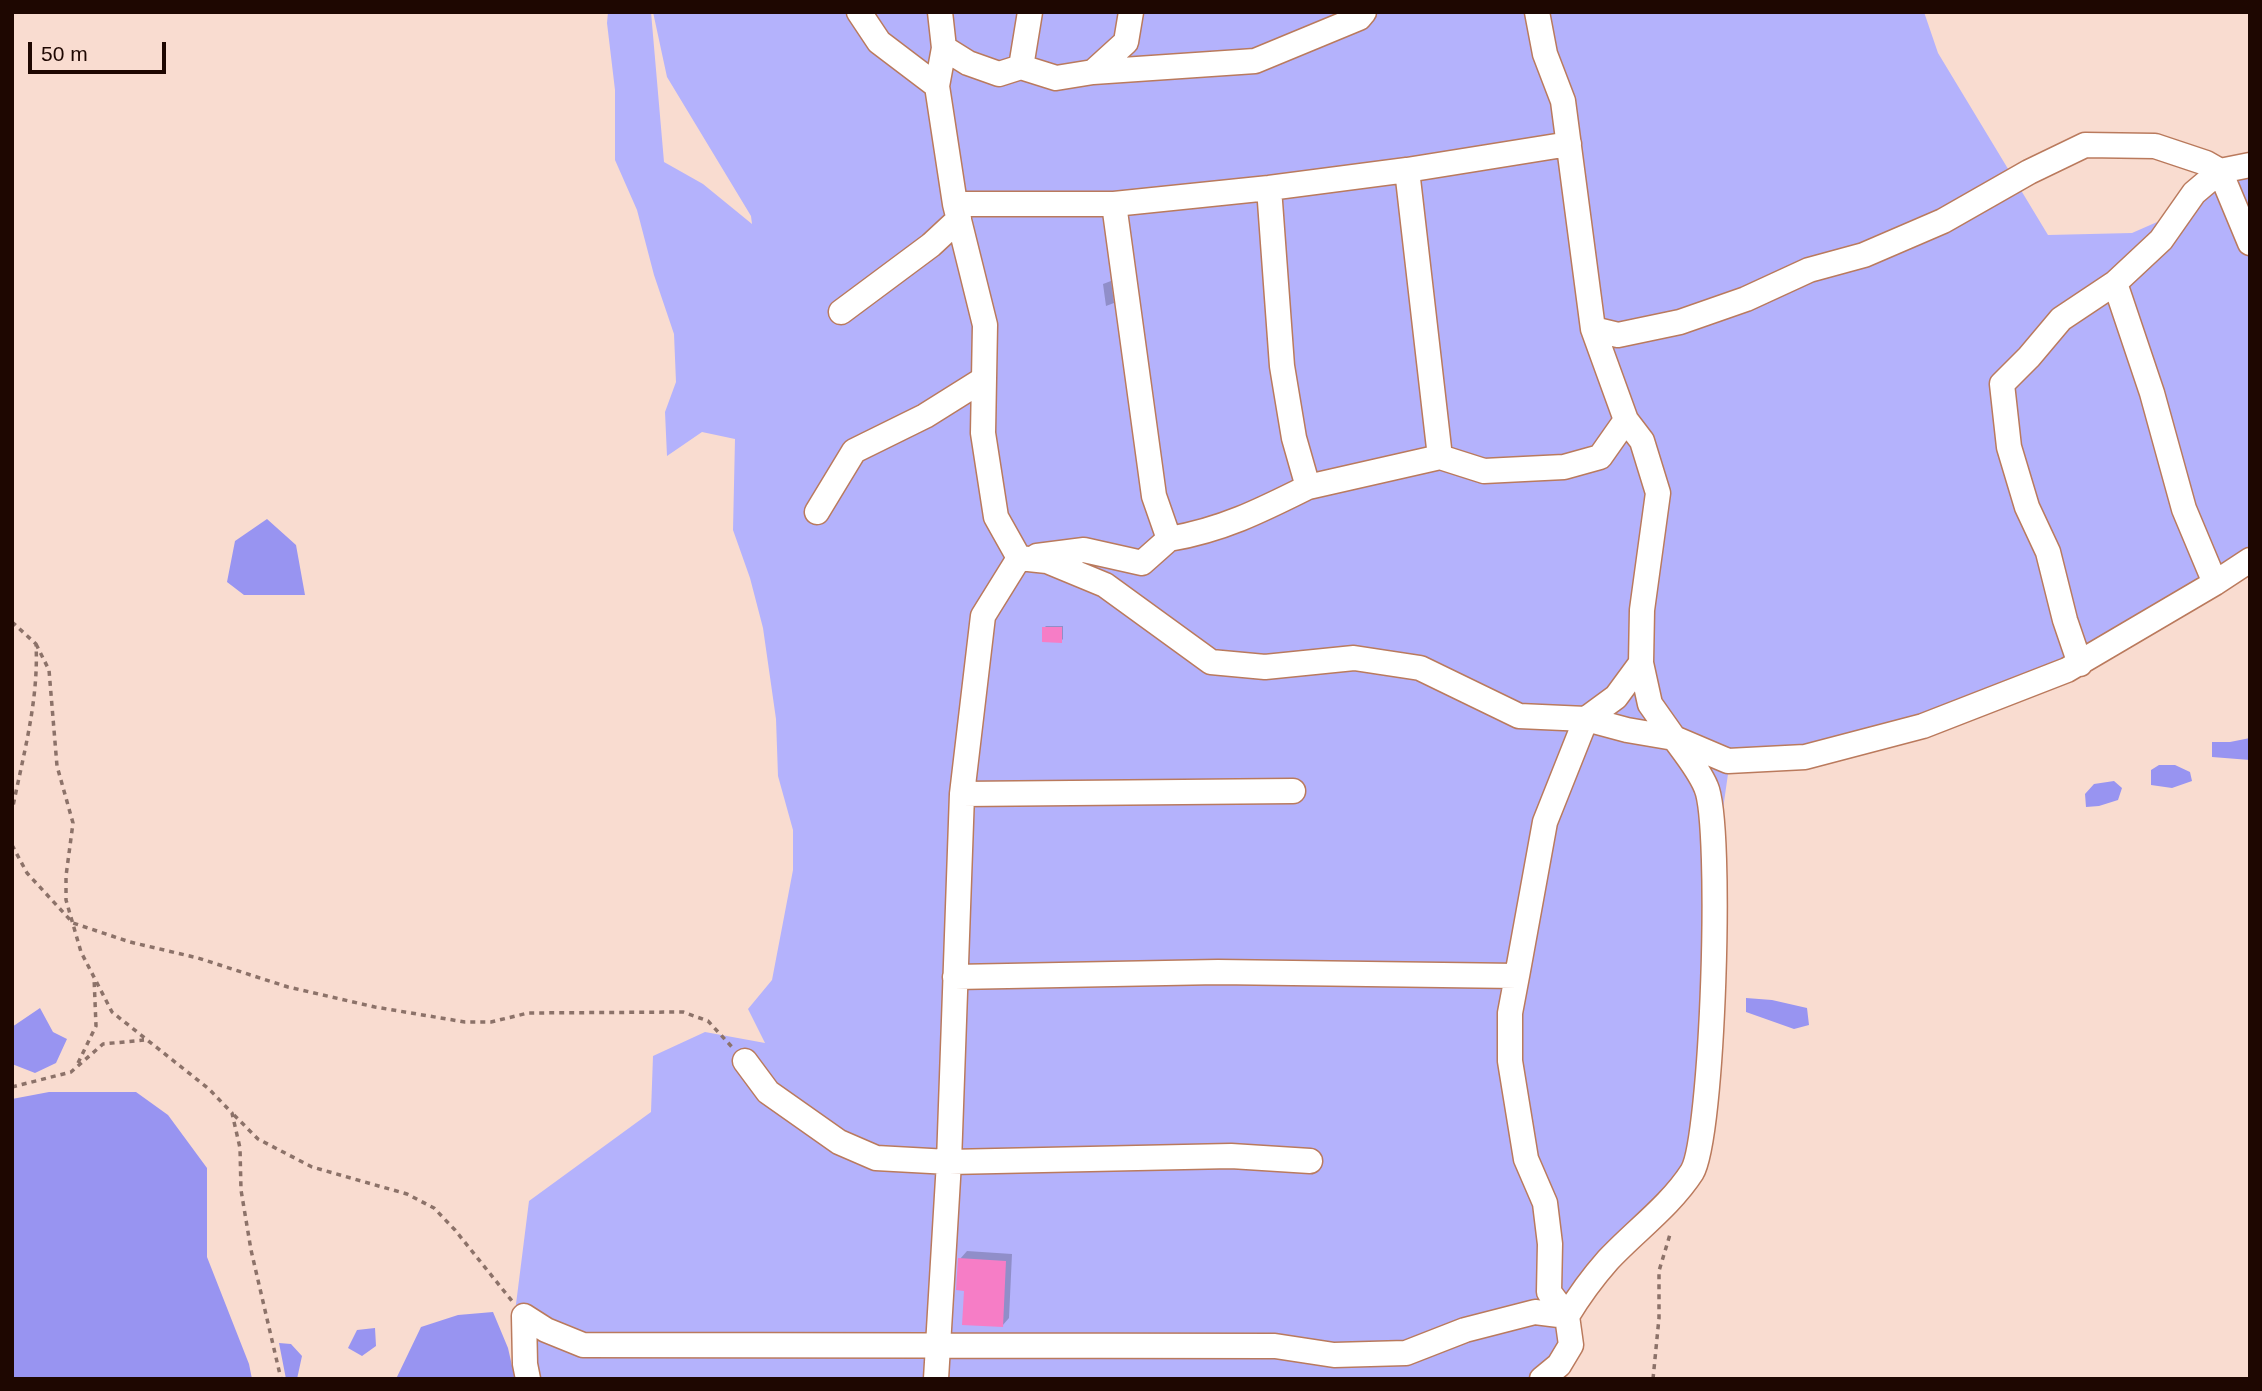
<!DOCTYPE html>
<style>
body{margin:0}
#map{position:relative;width:2262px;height:1391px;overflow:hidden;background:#f9dcd0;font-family:Helvetica,sans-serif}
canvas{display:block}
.frame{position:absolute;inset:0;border:14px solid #1e0701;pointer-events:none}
.scale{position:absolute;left:28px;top:42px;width:138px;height:32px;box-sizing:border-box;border:4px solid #1e0701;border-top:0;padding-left:9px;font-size:21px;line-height:24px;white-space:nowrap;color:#1e0701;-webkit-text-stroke:5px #f9dcd0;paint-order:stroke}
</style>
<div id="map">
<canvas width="2262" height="1391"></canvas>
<div class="frame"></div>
<div class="scale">50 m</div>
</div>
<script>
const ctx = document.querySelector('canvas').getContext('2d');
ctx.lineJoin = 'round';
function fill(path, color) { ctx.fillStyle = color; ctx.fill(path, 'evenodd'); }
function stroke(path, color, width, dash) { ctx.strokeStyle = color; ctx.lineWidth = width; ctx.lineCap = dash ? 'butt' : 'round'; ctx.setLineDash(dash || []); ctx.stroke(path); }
fill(new Path2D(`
 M608,12H651L664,162L703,184L752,224L751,216L667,77L653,12H1924L1938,53L2048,235L2132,233L2164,219L2221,160L2250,152V564L2078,674L1780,770L1728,774L1718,844L1702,1173L1577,1306L1556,1379H523L514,1320L529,1201L651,1112L653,1056L705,1032L765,1043L748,1009L772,980L793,870V830L778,776L776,719L763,628L750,578L733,530L735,439L702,432L667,456L665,412L676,382L674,334L654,275L637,210L615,160V90L607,23Z`), '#b4b2fc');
fill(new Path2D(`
 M267,519L296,545L305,595H244L227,582L235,541Z
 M2250,738V760L2212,757V742H2230Z
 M2159,765H2175L2190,772L2192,781L2172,788L2151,785V770Z
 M2114,781L2122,788L2118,800L2099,806L2086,807L2085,794L2094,784Z
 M1746,998L1772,1000L1807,1008L1809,1025L1794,1029L1746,1012Z
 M40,1008L53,1032L67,1039L56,1063L35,1073L12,1064V1027Z
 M49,1092H136L168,1115L207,1168V1257L249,1364L252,1379H12V1099Z
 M493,1312L508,1348L515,1379H396L421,1327L458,1315Z
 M375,1328L376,1346L362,1356L348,1348L357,1330Z
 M279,1343L291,1344L302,1356L297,1379H286Z`), '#9894f1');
fill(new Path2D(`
 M1111,281L1114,303L1106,306L1103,284Z
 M1046,626H1063V639L1061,641L1044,628Z
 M967,1251L1012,1254L1009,1318L1002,1326L966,1289L960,1259Z`), '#0003');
fill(new Path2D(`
 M1042,627H1062V643L1042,642Z
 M958,1258L1006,1261L1003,1327L962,1325L964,1291L956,1290Z`), '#f67dc6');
const minor = new Path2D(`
 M859,12L879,42L937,86
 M1537,12L1545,54L1563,101L1593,329L1626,420L1642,441L1658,493L1642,610L1641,663L1650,704L1674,738L1728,761L1805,757L1923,726L2067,670L2215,583L2250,560
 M944,48L968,63L999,74L1021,67L1056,78L1093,72L1126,42L1131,12
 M1021,67L1030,12
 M1093,72L1255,61L1359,18L1364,12
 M2250,165L2220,171L2250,243
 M1407,170L1440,457L1484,471L1564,467L1600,457L1626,420
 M1269,188L1282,366L1294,438L1308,487L1440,457
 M955,204H1114L1269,188L1407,170L1569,144
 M1114,204L1154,496L1169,539C1222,530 1260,511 1308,487
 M2115,283L2152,393L2184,509L2215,583
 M841,312L931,245L959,219
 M1593,329L1618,335L1680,322L1746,299L1809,270L1864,255L1943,221L2029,172L2085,145L2155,146L2206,163L2220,171L2194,193L2161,240L2115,283L2061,319L2029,357L2002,384L2009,447L2027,507L2048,552L2065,620L2080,664
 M817,512L854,451L925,416L984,379
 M1037,556L1084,550L1142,563L1169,539
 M962,794L1293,791
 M1517,976L1510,1013V1061L1526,1159L1545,1203L1550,1244L1549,1292L1567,1316C1579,1296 1593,1277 1608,1260C1635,1231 1670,1206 1692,1172C1713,1138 1723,825 1706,787C1699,770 1685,753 1674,738L1627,730L1586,719L1616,697L1641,663
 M955,977L1218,972L1517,976L1545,822L1586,719L1519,716L1420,668L1354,658L1265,667L1211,662L1105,585L1047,561L1019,558
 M745,1061L768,1092L839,1142L876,1158L949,1162L1231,1156L1310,1161
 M528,1379L525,1364L524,1316L546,1330L583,1345L1275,1346L1334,1355L1406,1353L1465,1330L1535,1312L1567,1316L1571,1345L1559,1365L1542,1379
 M936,1379L949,1162L962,794L983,616L1019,558L996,517L983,433L985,325L955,204L937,86L944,48L940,12`);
stroke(minor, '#ba7a5d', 27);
stroke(new Path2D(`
 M12,471V485
 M12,622L36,644C39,700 23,756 12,811
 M36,644L49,670L57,766L73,823L66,876V900L81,952L112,1012L209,1089L232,1113L240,1148L241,1190L251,1250L281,1379
 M12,845L27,873L73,923L130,942L198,958L288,987L375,1007L465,1022H491L528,1013L683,1012L708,1021L732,1047
 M78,1063L96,1026L94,977
 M12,1087L71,1072L103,1044L144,1040
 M234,1115L258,1139L312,1167L407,1194L434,1208L455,1230L512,1301
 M1653,1379L1659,1318V1271L1671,1231`), '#8c7269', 3.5, [5, 5]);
stroke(minor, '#fff', 24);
</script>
